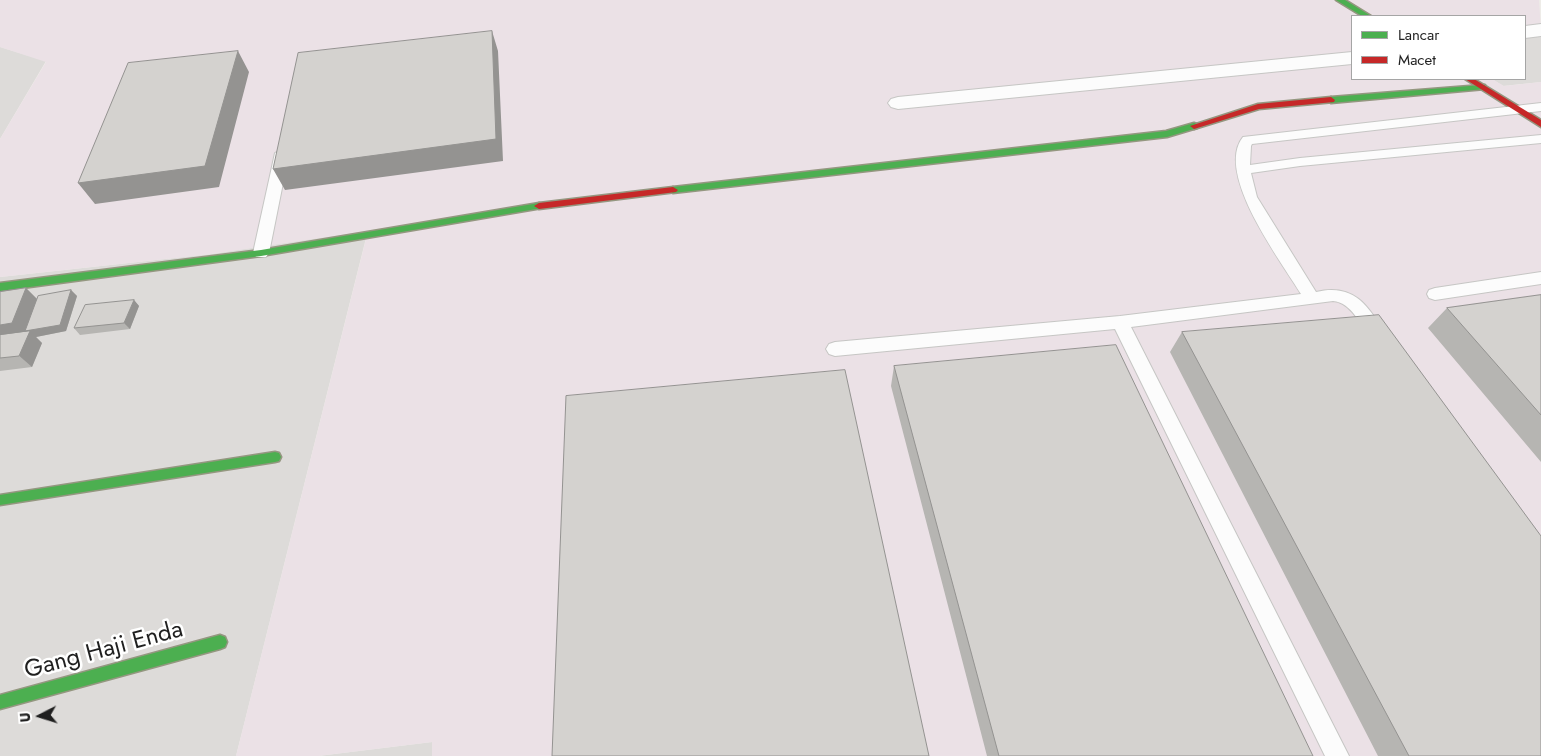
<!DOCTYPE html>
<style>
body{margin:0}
#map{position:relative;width:1541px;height:756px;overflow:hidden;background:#eeece8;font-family:Jost,sans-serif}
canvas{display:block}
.legend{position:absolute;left:1351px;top:15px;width:175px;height:65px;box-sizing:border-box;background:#fff;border:1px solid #a5a5a5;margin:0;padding:6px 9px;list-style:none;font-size:15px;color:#1f1f1f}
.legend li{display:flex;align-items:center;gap:10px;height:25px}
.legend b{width:25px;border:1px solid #a5a5a5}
.north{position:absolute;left:15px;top:691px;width:50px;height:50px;-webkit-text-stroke:4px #fff;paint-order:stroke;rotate:265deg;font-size:14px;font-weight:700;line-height:20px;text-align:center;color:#1f1f1f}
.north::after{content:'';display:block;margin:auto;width:18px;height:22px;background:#1f1f1f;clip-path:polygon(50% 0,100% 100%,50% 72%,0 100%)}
</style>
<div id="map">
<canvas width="1541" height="756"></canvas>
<ul class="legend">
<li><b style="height:6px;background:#4caf50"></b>Lancar</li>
<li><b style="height:6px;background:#c62828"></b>Macet</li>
</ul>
<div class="north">U</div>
</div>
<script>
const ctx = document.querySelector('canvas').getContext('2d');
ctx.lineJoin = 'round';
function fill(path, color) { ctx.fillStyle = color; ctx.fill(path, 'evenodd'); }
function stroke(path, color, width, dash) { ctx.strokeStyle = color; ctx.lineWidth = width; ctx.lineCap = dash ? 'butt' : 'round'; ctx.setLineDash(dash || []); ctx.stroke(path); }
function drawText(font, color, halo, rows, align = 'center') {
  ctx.font = font + ' Jost,sans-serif'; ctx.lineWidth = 5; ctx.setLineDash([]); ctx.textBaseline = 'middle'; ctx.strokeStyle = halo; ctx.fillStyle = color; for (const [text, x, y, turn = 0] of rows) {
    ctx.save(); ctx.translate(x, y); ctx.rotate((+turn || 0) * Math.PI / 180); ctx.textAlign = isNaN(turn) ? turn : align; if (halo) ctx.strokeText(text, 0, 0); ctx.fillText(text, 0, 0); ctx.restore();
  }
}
fill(new Path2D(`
 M1541,29V82L1503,86L1492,79H1525V31Z
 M0,47L46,61L0,139Z
 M368,230L236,756H0V277L211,254Z
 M432,742V756H318Z`), '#dddbd9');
fill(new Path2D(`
 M0,0H1539L1541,29L1525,31V16H1352V79H1492L1504,86L1541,82V756H432V742L318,756H236L368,231L211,254L0,277V139L46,62L0,47Z`), '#ebe1e6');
const lane = new Path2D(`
 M1541,103V111L1252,144L1251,146L1250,165L1300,158L1541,135V143L1300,166L1251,173L1257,197L1316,292C1353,283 1369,305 1385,335L1383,340L1377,341L1371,340C1362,326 1351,302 1333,301L1131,327L1349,756H1325L1115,329L835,356L829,354L826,349L829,344L835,342L1120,316L1301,294C1281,261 1214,173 1243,137Z
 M282,149L289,153L269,253L266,257H256L253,253L275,153Z
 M1541,272V284L1435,300L1429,298L1427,294L1429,290L1435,288Z`);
const street = new Path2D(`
 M1541,24V36L1525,38V26Z
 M1352,52V64L898,109L891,107L888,103L891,99L898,97Z`);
const fast = new Path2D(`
 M1336,0H1345L1371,16H1362Z
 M1482,85H1485V89L1331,103L1327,100L1331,97Z
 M1194,123L1197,124V128L1167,137L673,193L668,190L673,187L1166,131Z
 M539,203L542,204V208L261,256L0,291V283L261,250Z
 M275,452L279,453L281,457L279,461L275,462L0,505V495Z
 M220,635L225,637L227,642L225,647L220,649L0,709V695Z`);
const jam = new Path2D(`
 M1465,79H1474L1541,120V127Z
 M1331,97L1335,100L1334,102L1259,109L1194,129L1190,126L1258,104Z
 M673,187L678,190L676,192L539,209L534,206L539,203Z`);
stroke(lane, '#c6c6c4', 2);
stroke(street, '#c6c6c4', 2);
stroke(fast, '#949780', 3);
stroke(jam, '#949780', 3);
fill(lane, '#fcfcfc');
fill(street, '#fcfcfc');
fill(fast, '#4caf50');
fill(jam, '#c62828');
fill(new Path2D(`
 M26,288L37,299L71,290L77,296L66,331L36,337L42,343L32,367L0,371V292Z
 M1541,295V462L1428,328L1447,308Z
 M134,300L139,306L130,329L80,335L74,328Z
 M1182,332L1541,756H1378L1170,352Z
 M894,366L1313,756H987L891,386Z`), '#b6b5b2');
fill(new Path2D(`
 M492,31L498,51L503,161L285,190L273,169Z
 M238,51L249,72L219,187L95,204L78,183Z
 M26,288L38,300L71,290L77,296L66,331L36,337L42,343L32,367L0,339V325Z
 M134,300L139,306L130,329L124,323Z`), '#949391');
const building = new Path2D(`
 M492,31L496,139L273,169L298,53Z
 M238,51L205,166L78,183L128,63Z
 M26,288L12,323L0,325V292Z
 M71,290L60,325L25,331L38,296Z
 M1541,295V415L1447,308Z
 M134,300L124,323L74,328L85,305Z
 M1379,315L1541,536V756H1409L1182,332Z
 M30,331L19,356L0,358V335Z
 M1116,345L1313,756H999L894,366Z
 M845,370L929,756H552L566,396Z`);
fill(building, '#d4d2cf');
stroke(building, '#949391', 1);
drawText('24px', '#1f1f1f', '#fff', [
 ["Gang Haji Enda",104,651,-15]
]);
</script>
